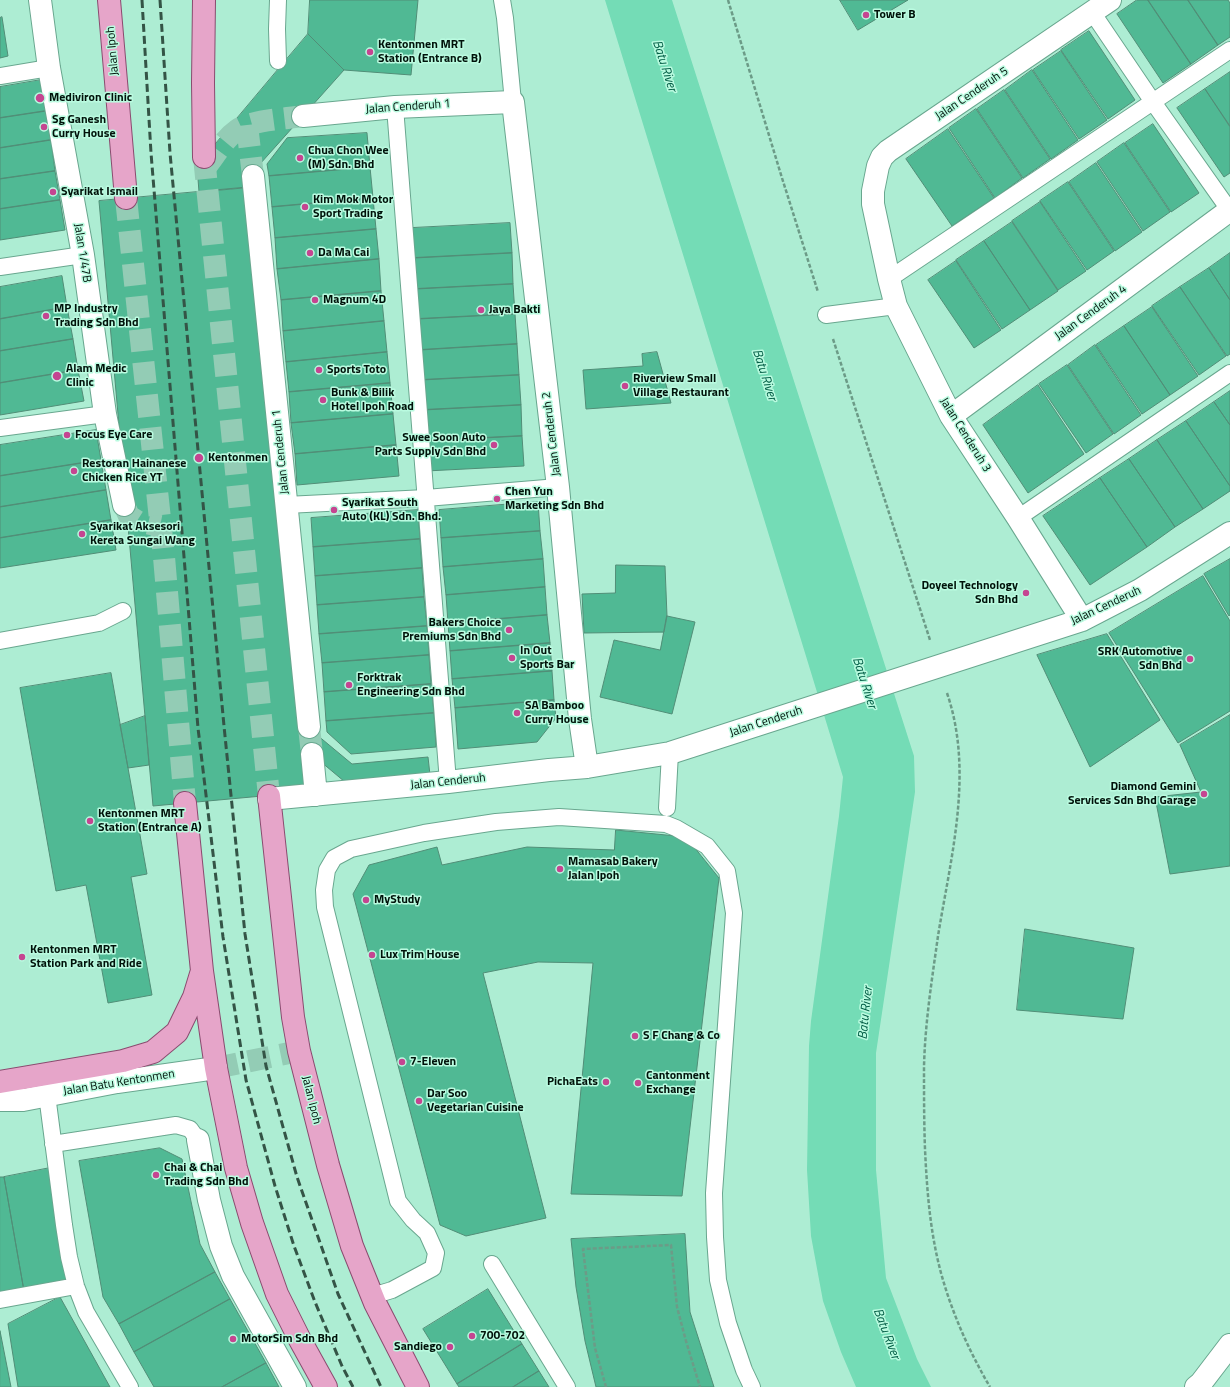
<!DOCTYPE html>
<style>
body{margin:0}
canvas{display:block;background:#adedd3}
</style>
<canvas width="1230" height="1387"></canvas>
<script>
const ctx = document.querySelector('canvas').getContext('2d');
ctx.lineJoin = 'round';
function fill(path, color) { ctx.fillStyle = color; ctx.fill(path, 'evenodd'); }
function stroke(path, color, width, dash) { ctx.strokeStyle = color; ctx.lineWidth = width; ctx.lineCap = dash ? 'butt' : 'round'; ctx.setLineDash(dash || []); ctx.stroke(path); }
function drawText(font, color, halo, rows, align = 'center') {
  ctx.font = font + ' "Titillium Web",sans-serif'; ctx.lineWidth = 3; ctx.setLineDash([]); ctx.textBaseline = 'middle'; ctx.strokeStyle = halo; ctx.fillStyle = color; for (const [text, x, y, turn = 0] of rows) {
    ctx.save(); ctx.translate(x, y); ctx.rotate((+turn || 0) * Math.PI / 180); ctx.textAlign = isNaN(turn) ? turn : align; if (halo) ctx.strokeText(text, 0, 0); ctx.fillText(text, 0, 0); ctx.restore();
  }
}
fill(new Path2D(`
 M605,0H672L914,756L915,792L876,1053V1170L886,1278L917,1359L931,1387H856L841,1352L823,1301L811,1236L807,1170L809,1046L811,1021L839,816L843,777Z`), '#74dcb6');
const building = new Path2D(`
 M310,0H418L411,75L344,70L308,34Z
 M840,0H908L858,30Z
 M1137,0H1148L1191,64L1163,83L1117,14Z
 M1148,0H1188L1218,45L1191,64Z
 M1188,0H1228L1230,3V37L1218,45Z
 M2,17L8,56L0,58V18Z
 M1089,31L1135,100L1108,119L1061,50Z
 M308,34L344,70L243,183V188L199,192L197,166Z
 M1061,51L1107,120L1079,139L1033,70Z
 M1032,70L1078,140L1051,159L1005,90Z
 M1230,72V126L1205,89Z
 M41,80L46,111L0,118V87Z
 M1205,89L1230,127V173L1224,177L1177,108Z
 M1004,90L1050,159L1023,178L977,109Z
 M976,109L1022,178L995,198L949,128Z
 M46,111L51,140L0,148V118Z
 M1153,124L1199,193L1171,212L1125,143Z
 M948,129L994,198L952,226L906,159Z
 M367,133L370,167L269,176L267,164L287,138Z
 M51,140L55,171L0,179V148Z
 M1124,143L1170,212L1143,231L1097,162Z
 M1096,163L1142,232L1115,251L1069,182Z
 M370,167L373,198L272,207L269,176Z
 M55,171L60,200L0,209V179Z
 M1068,182L1114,251L1087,270L1040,201Z
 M252,187L306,792L153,806L99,201Z
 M373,198L376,229L275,238L272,207Z
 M60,200L65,230L0,240V209Z
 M1040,202L1086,271L1058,290L1012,221Z
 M1012,222L1058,291L1030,310L984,241Z
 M510,223L512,253L414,258L412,228Z
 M376,229L379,259L277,269L275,238Z
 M984,241L1030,310L1002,329L956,260Z
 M512,253L513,284L416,289L414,258Z
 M1230,253V300L1209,268Z
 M379,259L381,291L281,300L277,269Z
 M956,261L1001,330L974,348L928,280Z
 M1209,268L1230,300V354L1227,356L1180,287Z
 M62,276L67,307L0,319V287Z
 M513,284L515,314L418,319L416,289Z
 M1180,287L1226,356L1199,375L1152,306Z
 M381,291L384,321L283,331L281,300Z
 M67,307L73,339L0,351V319Z
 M1152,307L1198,376L1170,395L1124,326Z
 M515,314L517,344L420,350L418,319Z
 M384,321L387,352L286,362L283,331Z
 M1124,326L1170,395L1142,414L1096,345Z
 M73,339L78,370L0,383V351Z
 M517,344L519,375L421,380L420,350Z
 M1095,345L1141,415L1114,434L1068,365Z
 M387,352L390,383L289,392L286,362Z
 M657,352L671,403L586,409L583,370L643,366L642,354Z
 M1067,365L1113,434L1086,453L1039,384Z
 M78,370L84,401L0,415V383Z
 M519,375L521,405L423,410L421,380Z
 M390,383L393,414L291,423L289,392Z
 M1038,385L1084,454L1028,493L983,425Z
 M1230,391V425L1214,402Z
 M1214,402L1230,425V486L1186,421Z
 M521,405L522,436L424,441L423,410Z
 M393,414L396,445L295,454L291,423Z
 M1186,421L1230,486V491L1203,509L1157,440Z
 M96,430L101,460L0,476V445Z
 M522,436L524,466L426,471L424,441Z
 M1157,440L1203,509L1175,527L1129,459Z
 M396,445L399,476L297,485L295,454Z
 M1129,459L1175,527L1147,547L1100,478Z
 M101,460L106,490L0,507V476Z
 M1100,478L1147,547L1090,585L1043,516Z
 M106,490L111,520L0,538V507Z
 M538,502L540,531L441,538L439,510Z
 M418,510L420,539L313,547L311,518Z
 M111,520L116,550L0,568V538Z
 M540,531L543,559L443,567L441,538Z
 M420,539L422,568L315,576L313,547Z
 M543,559L545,587L446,595L443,567Z
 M1230,559V615L1229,616L1204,574Z
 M616,565L665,566L667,616L664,632L584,633L582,594L615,593Z
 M422,568L424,597L317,605L315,576Z
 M1203,576L1230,621V711L1178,743L1109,633Z
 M545,587L547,615L448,623L446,595Z
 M424,597L427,626L319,634L317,605Z
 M547,615L550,643L450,651L448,623Z
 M667,616L695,622L672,714L600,697L614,640L660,650Z
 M427,626L429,655L322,663L319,634Z
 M1107,634L1160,720L1090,767L1037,655Z
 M550,643L552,671L452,679L450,651Z
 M429,655L431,684L324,692L322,663Z
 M552,671L554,700L455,708L452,679Z
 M111,673L147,874L131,877L152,995L108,1003L86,885L56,891L20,688Z
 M431,684L434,713L326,721L324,692Z
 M554,700L556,718L537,742L458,749L455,708Z
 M434,713L436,747L351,754L327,732L326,721Z
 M1230,715V866L1170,874L1155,797L1201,792L1180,745Z
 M145,716L149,765L128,768L120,725Z
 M299,720L352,764L428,757L430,775L345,782L302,746Z
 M616,830L686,837L719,878L682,1196L571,1194L593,963L538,962L483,973L546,1218L466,1236L440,1225L353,894L369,865L437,847L442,865L527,847L614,850Z
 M1025,929L1134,948L1123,1019L1017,1010Z
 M160,1148L182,1159L200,1244L215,1272L119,1324L103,1297L79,1161Z
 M50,1168L71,1282L24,1291L4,1177Z
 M0,1177H4L24,1291L0,1295Z
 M685,1234L690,1312L714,1387H596L585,1341L576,1287L571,1239Z
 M215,1272L230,1299L134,1352L119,1324Z
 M488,1289L522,1344L457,1384L423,1329Z
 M60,1297L110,1387H18L8,1324Z
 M230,1299L266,1363L222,1387H154L134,1352Z
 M0,1331L11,1387H0Z
 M522,1344L539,1371L513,1387H459L457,1384Z
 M266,1363L279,1387H222Z
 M539,1371L549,1387H513Z`);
fill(building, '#50b994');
stroke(building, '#518e77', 1);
stroke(new Path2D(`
 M247,125L253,176
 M205,168C215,156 224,139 237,130C252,120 284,119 303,116
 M124,505L129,516L137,521L160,526
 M309,727L312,754
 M216,1068L299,1051`), '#93ccb5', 22, [22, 11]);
stroke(new Path2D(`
 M204,157L269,796
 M126,198L164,557L185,803`), '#93ccb5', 22, [22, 11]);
const lane = new Path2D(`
 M278,0L277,29L278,61
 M502,0L505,18L513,102
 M1092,12L1153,102L1230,211
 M0,76L49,68
 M395,107L448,782
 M0,267L83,255
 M889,279L1230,50
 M826,315L896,306
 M0,428L105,414
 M286,505L426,498L558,487
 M1018,518L1230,373
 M0,641L99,623L123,611
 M667,808L670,753
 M47,1095L64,1225L69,1257L76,1286L86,1312L130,1387
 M53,1144L176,1125L190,1129L198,1140
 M492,1264L567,1387
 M372,1296L392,1290L433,1268L436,1253L427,1233L413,1220L398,1201L325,907L324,890L327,870L334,858L351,849L424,833L496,822L559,817L666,824L676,828L707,846L727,871L734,913L714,1193L715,1237L718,1280L728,1323L744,1370L752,1387
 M0,1300L76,1286`);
const street = new Path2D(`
 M40,0L49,68L83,255L105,414L124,505
 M303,116L395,107L513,102L558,487L580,719L587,767
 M253,176L309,727
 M951,416L1230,210
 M1082,620L1018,518L951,416L896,306L889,279L873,204V191L878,166L882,157L888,151L1110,0
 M312,754L316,795
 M269,799L448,782L549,770L587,767L670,753L1082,620L1140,590L1230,533
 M0,1100H23L117,1082L216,1068
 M198,1140L209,1200L221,1246L233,1276L295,1387
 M1196,1387L1201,1383L1230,1345`);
const primary = new Path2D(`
 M109,0L126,198
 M204,157L203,83L204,0
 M269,796L293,1017L299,1051L328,1165L352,1246L375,1303L418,1387
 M185,803L202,971L216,1068L236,1168L252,1223L277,1294L300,1340L326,1387
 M0,1082L123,1061L153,1052L177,1032L194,997L201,974`);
stroke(lane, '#69a78f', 18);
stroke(street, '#69a78f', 24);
stroke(primary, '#8a4b6f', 24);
stroke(new Path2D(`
 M728,0L782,178L818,292
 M833,339L930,640
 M947,693C974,772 951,856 938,936C932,979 925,1023 924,1067C924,1094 924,1122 925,1149C927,1191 930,1232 941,1273C952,1313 969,1351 990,1387
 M606,1387L595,1348L583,1249L671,1245L677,1307L686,1341L700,1387`), '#6c9b87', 2.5, [4, 2]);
stroke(lane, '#fff', 16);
stroke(street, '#fff', 22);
stroke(primary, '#e6a5c9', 22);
stroke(new Path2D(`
 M142,0L151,153L198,728L223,937L246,1080L275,1186L294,1246L315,1302L342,1366L353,1387
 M160,0L170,153L224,726L245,934L266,1066L297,1177L338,1294L381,1387`), '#345446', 3, [8, 4]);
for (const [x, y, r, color] of [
 [866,15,4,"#c54591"],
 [370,52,4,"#c54591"],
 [40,98,5,"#c54591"],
 [44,127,4,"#c54591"],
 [300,158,4,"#c54591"],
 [53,192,4,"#c54591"],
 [305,207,4,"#c54591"],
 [310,253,4,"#c54591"],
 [315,300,4,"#c54591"],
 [481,310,4,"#c54591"],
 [46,316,4,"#c54591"],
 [319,370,4,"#c54591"],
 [57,376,5,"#c54591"],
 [625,386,4,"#c54591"],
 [323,400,4,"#c54591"],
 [67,435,4,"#c54591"],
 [494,445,4,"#c54591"],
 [199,458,5,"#c54591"],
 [74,471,4,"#c54591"],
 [497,499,4,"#c54591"],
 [334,510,4,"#c54591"],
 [82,534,4,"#c54591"],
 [1026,593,4,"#c54591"],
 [509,630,4,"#c54591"],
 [512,658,4,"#c54591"],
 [1190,659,4,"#c54591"],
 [349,685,4,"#c54591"],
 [517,713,4,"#c54591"],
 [1204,794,4,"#c54591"],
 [90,821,4,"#c54591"],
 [560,869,4,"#c54591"],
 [366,900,4,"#c54591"],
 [372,955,4,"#c54591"],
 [22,957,4,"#c54591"],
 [635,1036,4,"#c54591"],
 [402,1062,4,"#c54591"],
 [606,1082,4,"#c54591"],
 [638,1083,4,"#c54591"],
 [419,1101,4,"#c54591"],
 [156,1175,4,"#c54591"],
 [472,1336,4,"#c54591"],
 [233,1339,4,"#c54591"],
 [450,1347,4,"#c54591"]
]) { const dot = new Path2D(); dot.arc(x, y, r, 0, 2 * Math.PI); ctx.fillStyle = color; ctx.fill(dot); stroke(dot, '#bafbe0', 1.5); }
drawText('bold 12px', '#00120a', '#bafbe0', [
 ["Tower B",874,15],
 ["Kentonmen MRT",378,45],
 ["Station (Entrance B)",378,59],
 ["Mediviron Clinic",49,98],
 ["Sg Ganesh",52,120],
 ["Curry House",52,134],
 ["Chua Chon Wee",308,151],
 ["(M) Sdn. Bhd",308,165],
 ["Syarikat Ismail",61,192],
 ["Kim Mok Motor",313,200],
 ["Sport Trading",313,214],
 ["Da Ma Cai",318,253],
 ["Magnum 4D",323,300],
 ["MP Industry",54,309],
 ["Trading Sdn Bhd",54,323],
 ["Jaya Bakti",489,310],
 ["Alam Medic",66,369],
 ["Clinic",66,383],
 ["Sports Toto",327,370],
 ["Riverview Small",633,379],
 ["Village Restaurant",633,393],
 ["Bunk & Bilik",331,393],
 ["Hotel Ipoh Road",331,407],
 ["Focus Eye Care",75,435],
 ["Swee Soon Auto",486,438,"right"],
 ["Parts Supply Sdn Bhd",486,452,"right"],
 ["Kentonmen",208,458],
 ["Restoran Hainanese",82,464],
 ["Chicken Rice YT",82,478],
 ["Chen Yun",505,492],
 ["Marketing Sdn Bhd",505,506],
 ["Syarikat South",342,503],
 ["Auto (KL) Sdn. Bhd.",342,517],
 ["Syarikat Aksesori",90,527],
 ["Kereta Sungai Wang",90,541],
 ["Doyeel Technology",1018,586,"right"],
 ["Sdn Bhd",1018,600,"right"],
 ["Bakers Choice",501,623,"right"],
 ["Premiums Sdn Bhd",501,637,"right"],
 ["In Out",520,651],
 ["Sports Bar",520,665],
 ["SRK Automotive",1182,652,"right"],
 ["Sdn Bhd",1182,666,"right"],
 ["Forktrak",357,678],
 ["Engineering Sdn Bhd",357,692],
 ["SA Bamboo",525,706],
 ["Curry House",525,720],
 ["Diamond Gemini",1196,787,"right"],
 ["Services Sdn Bhd Garage",1196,801,"right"],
 ["Kentonmen MRT",98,814],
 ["Station (Entrance A)",98,828],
 ["Mamasab Bakery",568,862],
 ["Jalan Ipoh",568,876],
 ["MyStudy",374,900],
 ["Kentonmen MRT",30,950],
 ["Station Park and Ride",30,964],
 ["Lux Trim House",380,955],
 ["S F Chang & Co",643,1036],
 ["7-Eleven",410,1062],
 ["Cantonment",646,1076],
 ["Exchange",646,1090],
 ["PichaEats",598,1082,"right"],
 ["Dar Soo",427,1094],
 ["Vegetarian Cuisine",427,1108],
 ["Chai & Chai",164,1168],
 ["Trading Sdn Bhd",164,1182],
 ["700-702",480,1336],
 ["MotorSim Sdn Bhd",241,1339],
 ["Sandiego",442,1347,"right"]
], 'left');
drawText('12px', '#00120a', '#bafbe0', [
 ["Jalan Ipoh",113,51,-95],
 ["Jalan Cenderuh 5",972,94,-34],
 ["Jalan Cenderuh 1",408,107,-4],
 ["Jalan 1/47B",82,253,81],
 ["Jalan Cenderuh 4",1091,313,-36],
 ["Jalan Cenderuh 2",552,434,-97],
 ["Jalan Cenderuh 3",965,435,58],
 ["Jalan Cenderuh 1",281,452,-96],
 ["Jalan Cenderuh",1106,606,-25],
 ["Jalan Cenderuh",766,722,-18],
 ["Jalan Cenderuh",448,782,-6],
 ["Jalan Batu Kentonmen",119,1083,-9],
 ["Jalan Ipoh",311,1100,76]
]);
drawText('italic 13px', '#015c44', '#bafbe0', [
 ["Batu River",664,66,72],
 ["Batu River",764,375,72],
 ["Batu River",864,683,72],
 ["Batu River",866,1013,-84],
 ["Batu River",886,1334,69]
]);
</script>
